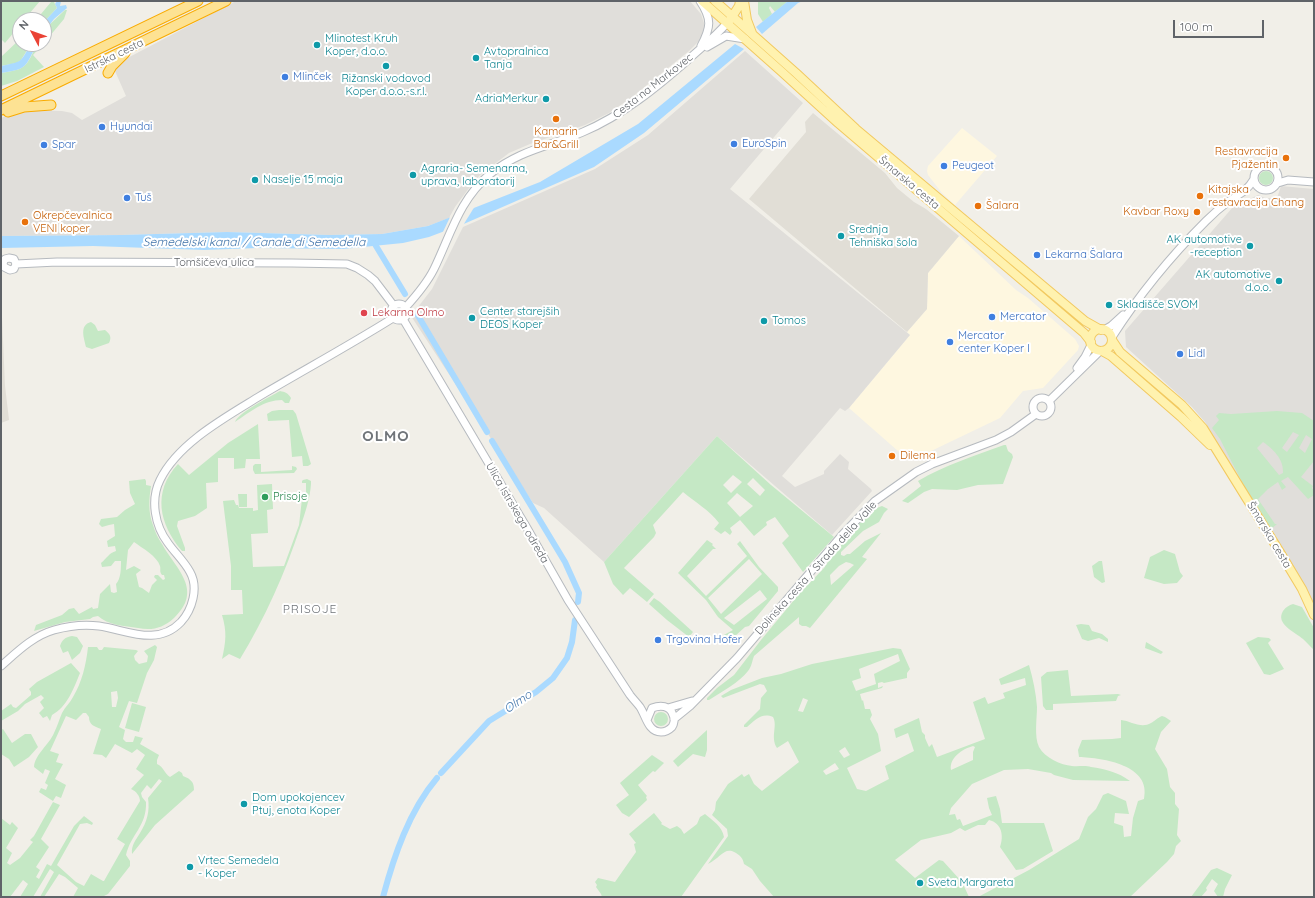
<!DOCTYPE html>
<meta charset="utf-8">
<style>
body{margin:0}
#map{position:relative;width:1315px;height:898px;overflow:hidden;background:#f1efe8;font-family:Quicksand,sans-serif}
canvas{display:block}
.frame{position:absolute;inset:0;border:2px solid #5f6368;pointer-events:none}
.north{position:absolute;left:12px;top:12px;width:40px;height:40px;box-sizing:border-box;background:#fff;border:1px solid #bfc1c3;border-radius:50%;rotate:311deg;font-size:11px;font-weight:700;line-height:16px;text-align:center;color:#5f6368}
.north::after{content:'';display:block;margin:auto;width:14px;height:18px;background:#ea4335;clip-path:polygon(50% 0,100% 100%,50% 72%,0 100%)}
.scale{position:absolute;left:1173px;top:20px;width:91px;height:18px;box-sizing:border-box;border:2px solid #5f6368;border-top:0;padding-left:5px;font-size:12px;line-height:14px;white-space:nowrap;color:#5f6368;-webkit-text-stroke:3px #fff;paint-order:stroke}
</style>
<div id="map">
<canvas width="1315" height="898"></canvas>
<div class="frame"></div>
<div class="north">N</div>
<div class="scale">100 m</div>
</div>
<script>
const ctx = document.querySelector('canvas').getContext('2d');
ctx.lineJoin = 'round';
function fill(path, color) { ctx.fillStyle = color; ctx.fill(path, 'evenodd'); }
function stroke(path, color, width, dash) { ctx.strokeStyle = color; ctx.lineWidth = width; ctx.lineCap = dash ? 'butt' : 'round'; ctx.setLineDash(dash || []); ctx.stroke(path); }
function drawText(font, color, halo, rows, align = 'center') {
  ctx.font = font + ' Quicksand,sans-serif'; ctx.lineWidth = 4; ctx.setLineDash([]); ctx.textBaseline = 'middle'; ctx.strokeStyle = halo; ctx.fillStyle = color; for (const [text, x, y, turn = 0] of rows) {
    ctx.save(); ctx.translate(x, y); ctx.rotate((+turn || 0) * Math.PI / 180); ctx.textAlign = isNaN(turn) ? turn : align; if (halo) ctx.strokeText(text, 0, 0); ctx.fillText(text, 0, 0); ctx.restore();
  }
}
fill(new Path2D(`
 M962,128L997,156L955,205L942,193L928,175L927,171L928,166Z
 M959,236L1016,290L1028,298L1075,339L1079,346L1078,350L1043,388L1023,391L1000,418L929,452L904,458L898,451L849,408L910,335L907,332L927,309L928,273Z`), '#fef7e0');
fill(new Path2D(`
 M236,1H690L701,14L705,26L703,37L689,51L631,98L609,113L585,125L530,144L509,153L480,175L469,188L455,207L449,218L428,226L382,234L329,235L227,232L121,235L1,236V118L19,111L30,110L62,111L72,113L82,120L126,96L115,71L118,63Z
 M745,51L803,103L730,189L910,335L849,408L845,411L840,408L782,476L795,487L824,474V471L840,454L849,462L848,469L871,489L872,491L832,535L717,436L604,562L544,508L533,503L411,316L432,289L463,227L595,169L648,135Z
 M1281,186L1314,189V605L1278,540L1205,422L1192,407L1126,347L1125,331L1233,207L1258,195L1265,198H1277Z`), '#e0deda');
fill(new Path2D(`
 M813,113L885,173L897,188L914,202L926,209L959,236L928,273L927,309L907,332L749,199L806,132L805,122Z
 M1,317H2L5,386L9,420L1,423Z`), '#e1ded6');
fill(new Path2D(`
 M1,1H40L24,20H20V25L5,43L1,39Z
 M758,1H788L775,12L770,6L769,8L772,14L763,22L758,14Z
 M51,2H54L57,8L44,22V20H36Z
 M65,10H67L64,19L44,43V32L48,26Z
 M20,39V44H31L21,60L17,63L1,66V57Z
 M37,44H43L33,55L44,67L17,81L1,86V73C27,69 26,67 37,44Z
 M1259 178a7 7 0 1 1 14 0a7 7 0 1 1-14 0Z
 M91,322L95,325L98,331L105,330C110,334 112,337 109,343L92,349L86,347C84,338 79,325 91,322Z
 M280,391C285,392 288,393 291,398L289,403H285L282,400C264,400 250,412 235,422C238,413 271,396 280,391Z
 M279,410H293L296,414L311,464L308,466H303L302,456L292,457L289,420L268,421L267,414L272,411Z
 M1277,411L1302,413L1314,421V461L1301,477L1313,486L1312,488L1314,491V495L1308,499L1288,477L1281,481L1286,487L1282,490L1278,482L1268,489L1258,499L1275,524H1277L1271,529L1243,484L1220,439L1212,428L1219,420L1216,416L1219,413L1231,414ZM1293,432L1299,435L1287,452L1282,448ZM1306,435L1312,439L1305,453L1299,448ZM1263,442C1273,449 1284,459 1283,473L1279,475L1257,448Z
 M258,424L260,459H246L245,468L234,469V458H218V482L206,483L207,508L195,516L178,521L177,526L185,548V551H182C159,524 152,492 178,464L189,475L228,443Z
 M717,436L771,485L834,537L803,572L782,543L789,536L775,517L766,522L767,525L754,536L740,520L730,528L732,532L730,535L725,531L721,534L714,529L719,523C709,510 695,502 683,492L653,525L656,533L654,537L624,568L654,594L647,602L630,588L623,595L613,584L604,562ZM733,475L742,482L731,493L723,485ZM753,478L765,490L760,496L747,484ZM737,493L753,506L740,517L727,503Z
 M1004,445H1006L1008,451L1012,454L1013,457L1003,484L978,485L957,490L932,489L924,492L908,503L902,501L921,486L918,481C945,465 974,456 1004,445Z
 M255,464H261V472L292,470V466L296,467L297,469L294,473L255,474L253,470V466Z
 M145,479L146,481V485L151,486C149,499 148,512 153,525C155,532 158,538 162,544C176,569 204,590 174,618C163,628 152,631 138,628C124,626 108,625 98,616L93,617L90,619L65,622L34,631L36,625L62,615L69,609L74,608L79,614L92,607L93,609L98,608L100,594L110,584L111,592L114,593L117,592L116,584C121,579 121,568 121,561H115L111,566L102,567L101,563C107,558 109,553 116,551L115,546L108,547L107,541L115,536L114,524L109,525L102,527L99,524L101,519L117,517L125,510L135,504L130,493L129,481ZM134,542C142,548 157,556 160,566C161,570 159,571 162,575H164L165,579L163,580L158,575H155L154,577L157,580L152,585L149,593L142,588L139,587L136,574L141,570L134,566L126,570L128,550Z
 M307,479L311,481V484C310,499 305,513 300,528C285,573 265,618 240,659L229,654L222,659C226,641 227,632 222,615L243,614L242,590H231V566L223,501L234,500L236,505H238L239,508H253V511L258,510L257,485L272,484L273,509L267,510L268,533L251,534L253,567L284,566L299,525L302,499H306V483H302V481L303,480Z
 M238,494H247V507H239Z
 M882,506L888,509L884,513L879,522L863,531L841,552V555L844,556L847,554H850L865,541L881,533L862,557L867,559L810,628L806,626H802L799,624V617L754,656C752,661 752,666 748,671C740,682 721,692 709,700H707V698L717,688L734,675L761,640L799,594L824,568L832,556L859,524L874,509ZM846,562L850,563L854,565L831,585L830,575L839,566Z
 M707,540L713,544L712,545L716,549H713L687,576L706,596L747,556L737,544L740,541L759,567L778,587V591L749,626L745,627L734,637L732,636C729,639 723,640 719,643L722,636L733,630L718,617L706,600L678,573ZM749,559L762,574L721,614L708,598ZM760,590L767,599L734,625L724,618Z
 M1164,550L1175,554L1180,572L1183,576L1177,583L1164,584L1144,578L1150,557Z
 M1099,561H1102L1105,582L1102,583L1094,577L1092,566Z
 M654,598L660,602L693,632L689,637L667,620L649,604Z
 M1293,604L1302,607L1314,628V650C1310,646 1307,643 1303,639C1295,632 1275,624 1283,611C1286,607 1289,605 1293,604Z
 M1081,624L1089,625L1092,631L1102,634L1108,639V642L1099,638L1088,641L1082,639L1076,625Z
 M72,636L77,637L83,646L80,653L72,660L68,651L63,653L60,646C62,640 65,637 72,636Z
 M1258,637L1269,638L1271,640L1268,643L1284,669L1270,675L1264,674L1246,643Z
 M1146,642L1163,652L1161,654L1145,648Z
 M155,645L157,647L154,660L147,673L137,703L129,701L119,727L125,730L123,739L126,742H133L135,736L143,738L140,744L159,755L157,760V764C164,767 164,773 170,777L179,771L182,773L183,776C191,779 194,782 194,790L155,825L132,854C131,845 136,840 140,833C147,822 150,811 148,798L162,781L159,779L151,789L147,785L141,793L142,797L146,802C147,826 131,834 126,855L130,861V866L108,894L102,897H73L78,888L65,877L59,874L44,897H40L54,872L50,869L33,897H20L28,884L23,880L10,897H1V818L10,825L12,822L18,828L6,848L12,853L7,863L10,865L20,858L33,842L30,840L34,836L53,802L60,805L41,839L49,847L36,867L40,870L36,877L39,879L47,864L51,866L74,826L84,816L93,823L92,825L87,823L80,824L57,865L76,882L84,886L91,874L103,881H104L125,844L117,839L140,801C140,796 136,791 131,789L144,775L136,769L145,755L137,749L132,753L115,744L106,758L102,755L93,754L101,729C94,726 89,725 89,717L86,713H83L76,720L66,716L50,751L59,754L56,762L63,764L55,779L66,785L61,798L56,796L53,801L39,792L41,788L46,790L48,785L45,783L50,771L45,769L43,774L34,767C35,754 49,745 54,733C57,727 59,720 62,713C65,707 70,703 73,697C82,682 86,665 88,647H97L99,650H102L104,647L136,650L138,651L134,656L135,660L139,664L147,662L148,656L144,651ZM117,691L118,698L116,707H112L111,692Z
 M893,648L901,649L910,669L907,673V678L884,683L882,682L878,683V688L883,686L882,688L860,694L862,701L863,700L865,709H870L872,715L870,719L878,734L881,751L847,768L857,789L866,791L889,779L885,766L914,751L908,733L896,738L894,729L919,718L922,732L925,735V738L929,747L932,744L937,757L985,739L973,702L985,697L988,704L1005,698L1003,693L1026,685L1025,678L1001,685L999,679L1029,665C1033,679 1036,693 1037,707C1037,718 1034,737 1039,747C1045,758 1061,765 1072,766C1078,767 1085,765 1091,767C1105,769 1118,772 1130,781L1073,780L1054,775L1051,773L1028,769L1004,770L972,784L951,808L949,815L955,814L957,820L960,819L963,826L992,815L989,808L987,798L996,796L1000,809L1002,823H1044L1053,851L1023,869L1016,870L1000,847C1004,836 1002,823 989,820L985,825H978L965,831L960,828L951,833L921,840L895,860L915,878L939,860L943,861L962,882L969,897H774L760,881L752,869L744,864C743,859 741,856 736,853C724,846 721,858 708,864L728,836L727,829L712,815L715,810L716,802L728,784L742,774L744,777L749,774L754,784L762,791L799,762L788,741L777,748C770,737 778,726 773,717C762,712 755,720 747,727H744V725L760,709L761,698L767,691L764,685L760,684L723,698L721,696L731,690L762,678L781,674L812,664ZM898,654L900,661L874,674L876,684L856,691L852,681L861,678L859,669ZM803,698L808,700L803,712L798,711ZM973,746L975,747L973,752V760L951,770C949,758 962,749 973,746ZM845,747L850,755L844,758L839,751ZM835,763L839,769L826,775L823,771Z
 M71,663L80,673C74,688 67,707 52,715L50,721L47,716L43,718L39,713L44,708L40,702L44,698L41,695L25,704L18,711L1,721V711L11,704L13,707L16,708L31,695V692L29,689L37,682Z
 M1068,670L1071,696L1118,694L1121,695L1118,696L1116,701L1053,704V710H1046L1043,706L1041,677L1047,672Z
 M132,703L146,707L139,732L125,728Z
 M654 719a7 7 0 1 1 14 0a7 7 0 1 1-14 0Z
 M1162,716L1165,717L1171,721L1161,732L1155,749L1167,769L1170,787L1175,793V804L1179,809L1177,835L1181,841L1176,846L1174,854L1167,862L1130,897H978L1029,870L1079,839L1088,817L1096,809L1103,795L1108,793L1126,801L1129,814L1115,813L1114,823L1123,826L1124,837L1131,836L1133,818L1138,801L1144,799C1152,765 1103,758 1079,757L1078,750L1082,740L1112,739L1121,738V720C1131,721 1141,729 1151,723C1155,721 1157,718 1162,716Z
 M3,729L12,743L25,734H31L38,747L29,757L14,767L9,759L1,754V730Z
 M707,730V750L705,757L693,754L678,767L673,761Z
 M652,755L664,763L655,772L653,771L638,785L647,796L646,797L647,800L629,817L622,813L616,805L629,795L620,783Z
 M654,813L662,823L661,824L670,829L677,826L681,829L684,834L697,824L700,817L705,814C713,821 722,826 724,837L681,897H602L601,894L596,887L597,885L595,882L598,878L615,882L636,852L634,844L636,843L629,834Z
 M1217,868L1232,875L1225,889L1223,897H1218L1214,891L1218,884L1212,879L1206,888L1207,890L1201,897H1191L1211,870Z`), '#c5e8c5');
fill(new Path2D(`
 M57,1H61L60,6L66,5L67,8L54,19L44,32V22L57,8L55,4Z
 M788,1H803L798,3L762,34L756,27Z
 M31,44H37C25,67 28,69 1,73V66C23,61 19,64 31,44Z
 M735,44L744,49L644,133L594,167L466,223L429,237L403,243L343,249L257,248L204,250L93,246L1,248V236L121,235L227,232L329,235L382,234L428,226L540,182L638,124Z`), '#aadaff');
fill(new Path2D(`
 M475,206L462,227L442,234L451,215Z`), '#f1efe8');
stroke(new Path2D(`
 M373,241L405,294
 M417,314L487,432
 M492,441L565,562L579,593L578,602
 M441,773L489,721L536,692L553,678L567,658L572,642L575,620
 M383,897C394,856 409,811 437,778`), '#aadaff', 6);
const secondary = new Path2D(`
 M700,1C712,19 711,27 701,46
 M707,47L726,36L745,39
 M1254 178a12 12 0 1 1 24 0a12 12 0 1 1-24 0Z
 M1278,183L1288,180L1314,182
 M3,263L4,267L10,270L14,269L16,264
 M3,263L5,259L9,258L14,259L16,264
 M16,264L57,262L292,263L347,264L357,268L368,275L375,281L394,306
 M391 312a8 8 0 1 1 16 0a8 8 0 1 1-16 0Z
 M405,308C416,296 427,283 434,269C451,234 459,200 490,174C519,150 551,146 583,132C623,115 657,87 690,58C702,47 716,36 727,23
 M403,319L527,528L568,600L630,695C633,699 637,703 640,707C646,716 648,732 661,732C665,732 669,730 672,727C674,724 675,719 673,715C670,705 660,705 652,708L647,720
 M1104,330L1111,326L1123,315
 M1112,337C1139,295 1171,256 1206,221C1213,214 1221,207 1229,201C1240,194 1247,191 1254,179
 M1077,368L1085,357L1091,345
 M1033 407a9 9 0 1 1 18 0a9 9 0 1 1-18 0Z
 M1049,401L1100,351
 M1,666C17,652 33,636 54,630C68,626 84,624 99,626C127,630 157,647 181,622C192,610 199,588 190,572C184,561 175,553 168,543C155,526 150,500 160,480C178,443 226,417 260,396C304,370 350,345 393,318
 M668,708L692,701
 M674,719L690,706L737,658L843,534L875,501L916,472L932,464L996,440L1011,432L1036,414`);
const primary = new Path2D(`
 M702,1L782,72L838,123L1084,333L1091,342
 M715,1L796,73L856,129L1085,321L1101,330
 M744,1L747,20L752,33
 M730,20L739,6L740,1
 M1090 340a11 11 0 1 1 22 0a11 11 0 1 1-22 0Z
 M1112,340L1120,352L1182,405L1203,428L1281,554L1302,589L1314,615
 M1102,351L1111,356L1181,417L1210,445`);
const highway = new Path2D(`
 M108,73L112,66L125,53
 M1,96L198,1
 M1,110L226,1
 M8,112L24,107L51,105`);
stroke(secondary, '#b6babf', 9);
stroke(primary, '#f2c960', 10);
stroke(highway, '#f9ab00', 11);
stroke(secondary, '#fff', 7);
stroke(primary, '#fff2af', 8);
stroke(highway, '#fde293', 9);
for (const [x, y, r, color] of [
 [317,45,4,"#0f9aa8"],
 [476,58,4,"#0f9aa8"],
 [386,66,4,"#0f9aa8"],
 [285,77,4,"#3f7fe0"],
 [546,99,4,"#0f9aa8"],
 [556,119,4,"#e8710a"],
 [102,127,4,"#3f7fe0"],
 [734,144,4,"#3f7fe0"],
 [44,145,4,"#3f7fe0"],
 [1286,158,4,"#e8710a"],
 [944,166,4,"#3f7fe0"],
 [413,175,4,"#0f9aa8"],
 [255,180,4,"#0f9aa8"],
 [1200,196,4,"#e8710a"],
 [127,198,4,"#3f7fe0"],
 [978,206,4,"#e8710a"],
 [1197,212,4,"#e8710a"],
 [25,222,4,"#e8710a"],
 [841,236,4,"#0f9aa8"],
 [1250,246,4,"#0f9aa8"],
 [1037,255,4,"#3f7fe0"],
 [1279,281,4,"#0f9aa8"],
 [1109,305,4,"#0f9aa8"],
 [364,313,4,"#e0444e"],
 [992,317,4,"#3f7fe0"],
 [472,318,4,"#0f9aa8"],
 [764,321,4,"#0f9aa8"],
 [950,342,4,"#3f7fe0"],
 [1180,354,4,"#3f7fe0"],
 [892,456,4,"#e8710a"],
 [265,497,4,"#2e9e5b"],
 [658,640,4,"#3f7fe0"],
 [244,804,4,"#0f9aa8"],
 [190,867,4,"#0f9aa8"],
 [920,883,4,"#0f9aa8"]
]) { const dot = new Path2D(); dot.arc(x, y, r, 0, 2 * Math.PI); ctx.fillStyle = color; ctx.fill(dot); stroke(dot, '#fff', 1.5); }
drawText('11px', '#0d838f', '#fff', [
 ["Mlinotest Kruh",325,39],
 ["Koper, d.o.o.",325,52],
 ["Avtopralnica",484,52],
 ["Tanja",484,65],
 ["Rižanski vodovod",386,79,"center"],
 ["Koper d.o.o.-s.r.l.",386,92,"center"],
 ["AdriaMerkur",538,99,"right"],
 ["Agraria- Semenarna,",421,169],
 ["uprava, laboratorij",421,182],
 ["Naselje 15 maja",263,180],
 ["Srednja",849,230],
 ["Tehniška šola",849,243],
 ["AK automotive",1242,240,"right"],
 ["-reception",1242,253,"right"],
 ["AK automotive",1271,275,"right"],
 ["d.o.o.",1271,288,"right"],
 ["Skladišče SVOM",1117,305],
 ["Center starejših",480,312],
 ["DEOS Koper",480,325],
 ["Tomos",772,321],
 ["Dom upokojencev",252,798],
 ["Ptuj, enota Koper",252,811],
 ["Vrtec Semedela",198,861],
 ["- Koper",198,874],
 ["Sveta Margareta",928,883]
], 'left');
drawText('11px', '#5f6368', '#fff', [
 ["Istrska cesta",114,56,-26],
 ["Cesta na Markovec",653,86,-38],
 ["Šmarska cesta",909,183,40],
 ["Tomšičeva ulica",214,263],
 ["Ulica Istrskega odreda",517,513,60],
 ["Šmarska cesta",1269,535,59],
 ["Dolinska cesta / Strada della Valle",816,568,-48]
]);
drawText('11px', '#366cbe', '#fff', [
 ["Mlinček",293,77],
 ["Hyundai",110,127],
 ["EuroSpin",742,144],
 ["Spar",52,145],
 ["Peugeot",952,166],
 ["Tuš",135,198],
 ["Lekarna Šalara",1045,255],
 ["Mercator",1000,317],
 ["Mercator",958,336],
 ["center Koper I",958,349],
 ["Lidl",1188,354],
 ["Trgovina Hofer",666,640]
], 'left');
drawText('11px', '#c56008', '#fff', [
 ["Kamarin",556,132,"center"],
 ["Bar&Grill",556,145,"center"],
 ["Restavracija",1278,152,"right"],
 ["Pjažentin",1278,165,"right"],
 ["Kitajska",1208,190],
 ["restavracija Chang",1208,203],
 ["Šalara",986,206],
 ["Kavbar Roxy",1189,212,"right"],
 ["Okrepčevalnica",33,216],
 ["VENI koper",33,229],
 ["Dilema",900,456]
], 'left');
drawText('11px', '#be3a42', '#fff', [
 ["Lekarna Olmo",372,313]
], 'left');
drawText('11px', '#27864d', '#fff', [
 ["Prisoje",273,497]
], 'left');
drawText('italic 12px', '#4174aa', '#fff', [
 ["Semedelski kanal / Canale di Semedella",254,242],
 ["Olmo",518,702,-34]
]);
ctx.letterSpacing = '1px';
drawText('12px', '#70757a', '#fff', [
 ["PRISOJE",310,609]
]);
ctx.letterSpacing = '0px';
ctx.letterSpacing = '1px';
drawText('bold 15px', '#70757a', '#fff', [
 ["OLMO",386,436]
]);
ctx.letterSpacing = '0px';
</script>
